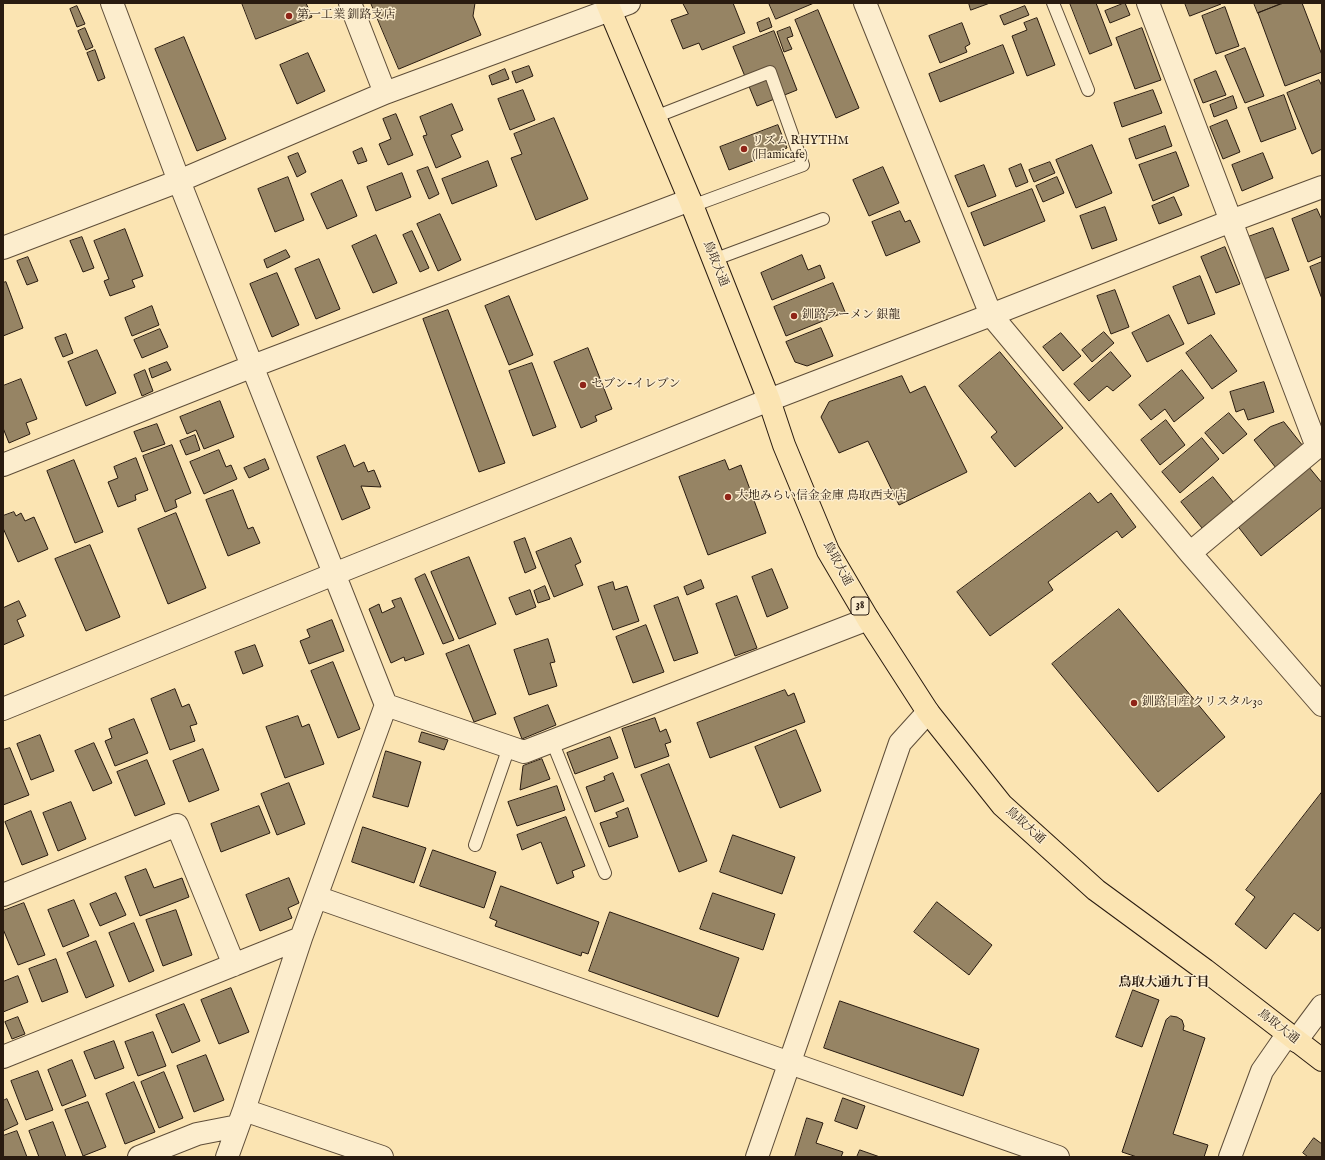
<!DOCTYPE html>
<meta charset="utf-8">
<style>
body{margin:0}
#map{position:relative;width:1325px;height:1160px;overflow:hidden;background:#fbe4b2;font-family:"IM FELL English",serif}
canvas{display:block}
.frame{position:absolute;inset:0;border:4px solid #291b10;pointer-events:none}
</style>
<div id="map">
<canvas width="1325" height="1160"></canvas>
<div class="frame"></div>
</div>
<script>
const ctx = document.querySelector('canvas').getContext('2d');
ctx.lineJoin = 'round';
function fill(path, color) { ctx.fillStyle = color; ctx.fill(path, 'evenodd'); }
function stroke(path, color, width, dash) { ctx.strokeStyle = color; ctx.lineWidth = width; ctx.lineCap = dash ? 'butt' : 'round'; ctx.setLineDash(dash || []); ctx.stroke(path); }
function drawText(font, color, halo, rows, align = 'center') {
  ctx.font = font + ' "IM FELL English","Noto Serif JP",serif'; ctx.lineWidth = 3; ctx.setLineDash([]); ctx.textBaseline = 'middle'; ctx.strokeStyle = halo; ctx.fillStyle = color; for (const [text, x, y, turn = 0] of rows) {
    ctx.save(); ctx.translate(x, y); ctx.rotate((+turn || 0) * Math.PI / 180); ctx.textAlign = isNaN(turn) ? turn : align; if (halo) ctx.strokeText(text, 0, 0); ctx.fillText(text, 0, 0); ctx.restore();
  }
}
const building = new Path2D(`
 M242,3H306L312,17L256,39Z
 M371,3H475L473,16L481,35L399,69Z
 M683,3H733L745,33L702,50L699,43L683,49L671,20L688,14Z
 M769,3H814L776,19Z
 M969,3H990L971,10Z
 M1070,3H1096L1112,45L1090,54Z
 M1125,3L1130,15L1110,23L1105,11Z
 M1185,3H1221V4L1190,16Z
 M1254,3H1282L1258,13Z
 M1284,3H1302L1322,55V72L1285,86L1258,13Z
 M77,6L85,24L77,27L70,9Z
 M1025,6L1029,15L1004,25L1000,16Z
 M1225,7L1239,46L1216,54L1202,16Z
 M818,10L859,108L836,118L795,20Z
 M769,18L772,27L760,32L757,23Z
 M1037,18L1055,65L1027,76L1012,36L1027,30L1024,23Z
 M962,23L970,44L965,47L967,52L940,63L929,36Z
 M790,27L793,36L787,38L792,49L784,52L777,32Z
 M85,28L93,47L86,50L78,31Z
 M1142,28L1161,80L1135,89L1116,38Z
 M774,31L797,90L757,106L733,47Z
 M184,37L226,139L197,151L155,49Z
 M1003,45L1014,73L940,102L929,74Z
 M1245,48L1264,96L1245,103L1225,56Z
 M95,50L105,78L98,81L87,53Z
 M308,53L325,91L297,104L280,65Z
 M529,66L533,76L516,83L512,72Z
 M505,69L509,79L492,85L489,76Z
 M1216,71L1226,95L1203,103L1194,80Z
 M1319,80L1322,86V149L1312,154L1287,93Z
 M523,90L535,120L510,130L498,99Z
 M1153,90L1162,113L1122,127L1114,103Z
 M1284,95L1296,129L1261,142L1248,108Z
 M1233,96L1237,108L1214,117L1210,105Z
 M452,104L463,130L451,135L461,157L436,168L423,136L427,135L420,117Z
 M396,114L413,155L388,165L379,144L391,139L383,119Z
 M554,118L588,199L536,220L511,158L522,154L514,134Z
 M1227,120L1240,152L1223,159L1210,127Z
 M778,125L787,148L729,170L720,147Z
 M1165,126L1172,146L1136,159L1129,139Z
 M1092,145L1112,193L1076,208L1056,160Z
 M362,148L367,161L358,164L353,152Z
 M1176,152L1189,186L1153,201L1139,165Z
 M298,153L306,172L297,177L288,157Z
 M1263,153L1273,178L1242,191L1232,165Z
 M488,161L497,186L452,204L442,179Z
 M1050,162L1055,173L1034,182L1029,170Z
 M1021,164L1028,182L1016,187L1009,169Z
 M984,165L996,196L968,207L955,176Z
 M428,167L439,194L429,199L417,171Z
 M883,167L899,203L869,216L853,180Z
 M402,173L411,197L376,211L367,187Z
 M288,177L304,220L275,232L258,189Z
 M1057,177L1064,193L1043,202L1036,186Z
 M342,180L357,216L327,229L311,194Z
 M1032,189L1045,221L984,246L971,213Z
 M1174,197L1182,215L1159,224L1152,206Z
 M1105,207L1117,240L1092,249L1080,216Z
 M1317,209L1322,220V256L1308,262L1292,219Z
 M900,211L905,222L910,220L920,242L886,256L872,222Z
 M440,214L461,260L438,271L417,224Z
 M1273,228L1289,270L1264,279L1248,237Z
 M125,229L143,276L132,280L135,287L110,296L104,281L109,279L94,241Z
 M412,231L429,268L420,272L403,235Z
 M376,235L397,283L373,293L352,246Z
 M82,237L94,268L83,272L70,241Z
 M1225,247L1240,284L1216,293L1201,257Z
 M286,250L290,257L267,268L264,260Z
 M802,255L808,270L820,265L825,278L772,300L761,273Z
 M28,257L38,281L27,285L17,261Z
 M319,259L340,309L316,319L295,269Z
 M1322,262V299L1310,267Z
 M277,273L299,325L272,337L250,284Z
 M1200,276L1215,314L1188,324L1173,287Z
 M6,282L23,328L3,336V283Z
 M833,283L845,312L786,336L774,307Z
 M1115,290L1129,327L1111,334L1097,296Z
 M509,296L533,355L509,365L485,306Z
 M152,306L159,325L132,336L125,318Z
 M448,310L505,463L479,472L423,319Z
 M1169,315L1184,344L1147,362L1132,333Z
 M821,328L833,356L807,366L795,362L786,342Z
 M160,329L168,347L142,358L134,340Z
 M1104,332L1114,343L1092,362L1082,350Z
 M1061,333L1081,356L1063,371L1043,347Z
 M66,334L73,353L63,357L55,338Z
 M1211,335L1237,371L1212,389L1186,353Z
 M588,348L612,409L595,416L597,421L581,428L554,362Z
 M97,350L116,393L86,406L68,362Z
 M1000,352L1063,428L1015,467L991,437L997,432L959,386Z
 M1111,352L1131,376L1113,391L1107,386L1089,401L1074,384Z
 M167,362L171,370L152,378L149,369Z
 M532,363L556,427L533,436L509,371Z
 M145,370L153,391L142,396L134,375Z
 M1182,370L1204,398L1174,422L1165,409L1151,420L1139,405Z
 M902,376L910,393L925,386L967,472L899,505L868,441L839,453L821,417L829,402Z
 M21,379L37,419L26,423L30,434L9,443L3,428V386Z
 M1264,382L1274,412L1248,420L1244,409L1236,412L1230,392Z
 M220,401L234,437L204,449L196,430L187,434L180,417Z
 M1229,413L1247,434L1223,454L1205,433Z
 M1166,420L1185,445L1160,465L1141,440Z
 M1284,422L1303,446L1276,468L1254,440L1270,427Z
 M157,424L165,444L142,452L134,432Z
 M195,435L200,450L186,455L180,441Z
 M1202,438L1219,459L1180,493L1162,472Z
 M172,445L191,493L175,500L177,507L165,512L143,456Z
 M345,445L354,467L364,462L368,472L374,470L381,487L361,486L370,508L342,520L317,457Z
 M219,450L226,467L231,465L237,479L204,494L190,462Z
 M136,458L148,490L135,495L136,500L118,507L108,482L118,478L114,467Z
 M265,459L269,469L249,478L244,468Z
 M74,460L103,532L75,543L47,471Z
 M725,460L729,470L741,465L766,533L708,555L679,477Z
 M1308,466L1322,483V507L1261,556L1236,524Z
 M1213,477L1234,503L1202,528L1181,502Z
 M233,490L248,529L253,527L260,543L228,556L206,500Z
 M1090,493L1098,503L1111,493L1136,527L1122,538L1117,531L1048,582L1053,590L990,636L957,592Z
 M14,512L16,516L21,513L25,521L34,517L48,549L18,562L3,528V516Z
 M176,513L206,588L168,604L138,529Z
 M525,538L536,568L525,573L514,542Z
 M571,538L581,562L575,565L583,585L554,597L536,552Z
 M90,545L120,617L86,631L55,559Z
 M469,557L496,624L459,639L431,572Z
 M772,569L788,608L767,617L752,577Z
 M425,574L454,640L443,644L415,579Z
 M701,580L704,588L687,595L684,587Z
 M613,582L615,590L627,586L639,621L613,630L598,587Z
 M545,586L550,599L538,603L534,591Z
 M530,590L536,607L516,615L509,598Z
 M737,596L757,648L735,656L716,604Z
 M678,597L698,653L674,661L654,606Z
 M401,598L424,654L405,661L404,657L391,663L369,609L379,604L382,613L395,607L392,601Z
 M19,601L26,616L17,620L24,636L3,645V606L4,607Z
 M1119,609L1225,737L1158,792L1052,664Z
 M332,620L344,651L309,664L300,641L310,637L307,630Z
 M646,625L664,672L633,683L616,637Z
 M548,639L555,662L550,663L557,686L529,695L514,650Z
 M255,645L263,666L243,674L235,652Z
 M469,645L496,714L474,722L446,654Z
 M333,662L360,729L338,738L311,671Z
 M175,689L182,707L189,704L197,724L190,726L195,741L170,750L151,699Z
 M785,690L788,696L794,693L805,722L710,758L697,723Z
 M548,705L556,725L522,739L514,718Z
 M298,716L302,727L309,724L324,764L285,778L266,727Z
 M655,718L660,732L666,729L671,742L665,744L669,756L635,768L622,729Z
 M134,719L148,753L115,766L105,741L112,738L109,729Z
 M796,730L821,791L780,808L755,747Z
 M422,732L448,740L444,750L419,742Z
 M40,735L54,771L31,780L17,744Z
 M610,737L618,758L575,774L567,753Z
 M94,743L112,783L93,791L75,751Z
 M10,748L29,795L3,805V750Z
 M203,749L219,790L189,802L173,761Z
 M386,751L421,762L408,807L373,797Z
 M542,759L550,779L520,790L523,766Z
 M147,760L165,804L135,816L117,772Z
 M669,764L707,861L679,872L641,775Z
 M613,773L624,801L595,812L586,787L605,780L604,777Z
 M289,783L305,824L277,835L261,794Z
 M557,786L565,810L517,826L508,802Z
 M1322,792V926L1318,931L1294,913L1266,949L1235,924L1255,897L1246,890Z
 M71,802L86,839L58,851L43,813Z
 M259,806L270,833L221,852L211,824Z
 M628,808L638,837L609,847L600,823L618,817L616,813Z
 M31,811L48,855L22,865L5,822Z
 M566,817L585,866L572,871L574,877L557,884L541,842L522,850L517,835Z
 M363,827L426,848L414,883L352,862Z
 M733,835L795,857L782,894L720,872Z
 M433,850L496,872L484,908L420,886Z
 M146,869L154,888L182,878L189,897L140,916L125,877Z
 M289,878L299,903L288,908L292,918L260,931L246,895Z
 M501,886L599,922L588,954L582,952L581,956L495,926L497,921L490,918Z
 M116,893L126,915L100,926L90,904Z
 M713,893L775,914L763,950L700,929Z
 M74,900L89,936L63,947L48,910Z
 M937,902L992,945L969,975L914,932Z
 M24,903L45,955L18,965L3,929V911Z
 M176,910L192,955L163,966L146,920Z
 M610,912L739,958L718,1017L589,971Z
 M134,923L154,971L129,982L109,933Z
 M96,941L114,986L86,998L67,953Z
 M56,959L68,992L42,1002L29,969Z
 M18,976L28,1002L3,1012V982Z
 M231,988L249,1032L219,1044L201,1000Z
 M1133,990L1159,1000L1142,1047L1116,1037Z
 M840,1001L979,1049L963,1096L824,1048Z
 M184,1004L200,1041L172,1053L156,1015Z
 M1171,1016L1177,1017L1182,1020L1184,1026L1183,1030L1205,1038L1173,1134L1208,1145L1204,1157H1137L1122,1152L1166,1020Z
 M18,1017L25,1034L12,1039L5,1022Z
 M153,1032L166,1066L138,1076L125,1042Z
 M114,1041L124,1068L95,1079L84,1052Z
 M206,1055L224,1100L194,1112L177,1066Z
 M72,1060L86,1096L62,1106L48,1070Z
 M38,1071L53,1110L26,1120L11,1081Z
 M164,1072L183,1118L159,1128L141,1082Z
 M134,1082L155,1132L125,1144L106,1094Z
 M843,1098L865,1106L857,1129L835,1121Z
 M7,1099L18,1124L3,1131V1101Z
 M88,1102L106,1147L83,1156L65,1110Z
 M807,1118L823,1123L816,1143L843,1152L841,1157H795Z
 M53,1122L66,1157H39L29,1131Z
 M17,1131L27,1157H3V1136Z
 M1314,1138L1322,1144V1157H1308L1303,1153Z
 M860,1150L880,1157H857Z`);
fill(building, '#968464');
stroke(building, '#291b10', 1);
const lane = new Path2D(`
 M1053,3L1088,90
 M655,117L770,72L803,165L692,206
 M713,260L823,219
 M552,741L605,873
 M475,845L509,747`);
const street = new Path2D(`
 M112,3L179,181L386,705L301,938L244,1110L227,1157
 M350,3L385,93
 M865,3L991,315L1190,553L1322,705
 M1148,3L1317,447L1190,553
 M3,248L179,181L385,93L629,3
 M3,465L253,366L690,200
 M386,705L524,752L868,619
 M3,709L334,574L769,400L991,315L1231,221L1322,187
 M3,895L177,825L234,965
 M316,897L1058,1157
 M1296,1041L1322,1006
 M3,1057L301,938
 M244,1110L382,1157
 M139,1157L197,1134L238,1126
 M757,1157L900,743L928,712
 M1230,1157L1262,1071L1287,1035`);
const highway = new Path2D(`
 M607,3L690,200L769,400L784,445L828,551L868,619L928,712L1002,805L1096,890L1205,970L1322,1060`);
stroke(lane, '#5e4d38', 14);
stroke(street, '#5e4d38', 24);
stroke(highway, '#291b10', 24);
stroke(lane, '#fcedcd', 12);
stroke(street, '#fcedcd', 22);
stroke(highway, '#fbe4b2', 22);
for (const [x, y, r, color] of [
 [289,16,4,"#8f2418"],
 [744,149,4,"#8f2418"],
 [794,316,4,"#8f2418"],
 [583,385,4,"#8f2418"],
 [728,497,4,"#8f2418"],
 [1134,703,4,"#8f2418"]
]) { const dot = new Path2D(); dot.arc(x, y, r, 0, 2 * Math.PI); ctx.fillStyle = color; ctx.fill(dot); stroke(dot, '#fcedcd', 1.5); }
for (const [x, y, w] of [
 [860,606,18]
]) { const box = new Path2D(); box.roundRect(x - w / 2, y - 9, w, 18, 3); ctx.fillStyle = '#fcedcd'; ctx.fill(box); stroke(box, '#291b10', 1); }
drawText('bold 11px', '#291b10', null, [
 ["38",860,606]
]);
drawText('12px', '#291b10', '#fcedcd', [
 ["第一工業 釧路支店",297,16],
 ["リズム RHYTHM",752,142],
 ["(旧amicafe)",752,156],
 ["釧路ラーメン 銀龍",802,316],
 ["セブン-イレブン",591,385],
 ["大地みらい信金金庫 鳥取西支店",736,497],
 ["釧路日産 クリスタル30",1142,703]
], 'left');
drawText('12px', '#291b10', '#fcedcd', [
 ["鳥取大通",715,264,68],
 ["鳥取大通",837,564,62],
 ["鳥取大通",1025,826,42],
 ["鳥取大通",1278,1027,38]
]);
drawText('bold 13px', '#291b10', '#fcedcd', [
 ["鳥取大通九丁目",1164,983]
]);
</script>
